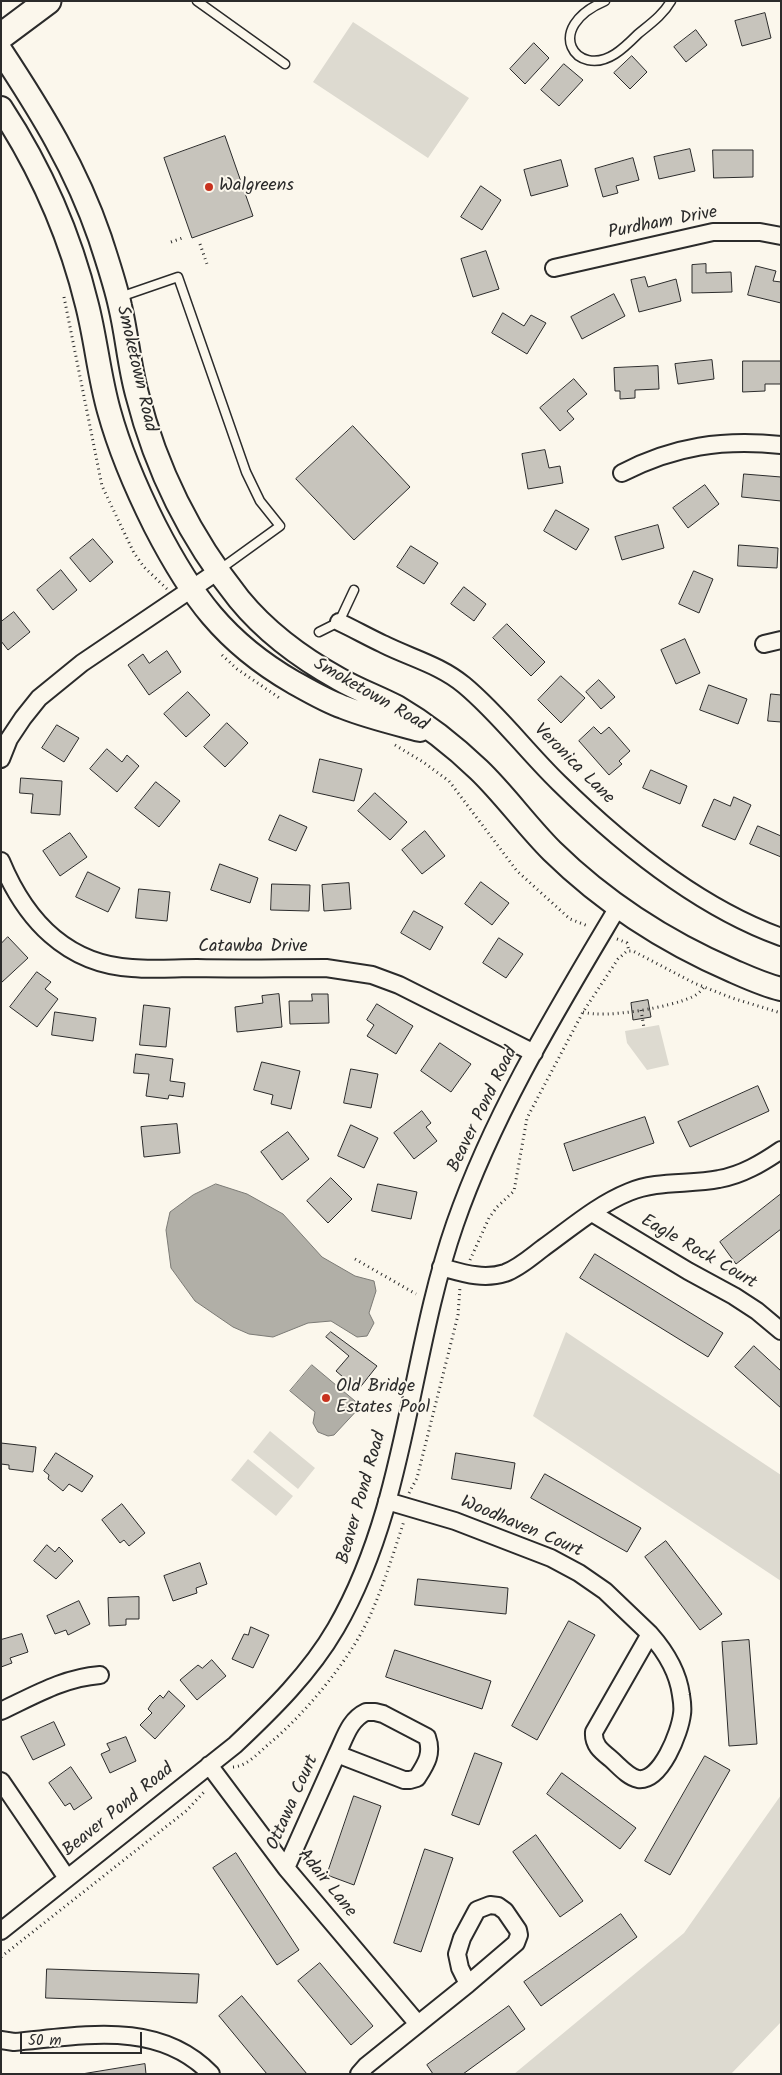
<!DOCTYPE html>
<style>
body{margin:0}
#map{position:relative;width:782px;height:2075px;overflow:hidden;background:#fbf7ec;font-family:Kalam,sans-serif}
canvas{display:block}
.frame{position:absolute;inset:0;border:2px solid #2b2b2b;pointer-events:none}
.scale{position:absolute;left:20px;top:2032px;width:122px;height:22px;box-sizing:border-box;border:2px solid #2b2b2b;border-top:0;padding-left:6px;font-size:15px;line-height:18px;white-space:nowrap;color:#2b2b2b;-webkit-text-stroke:4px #fbf7ec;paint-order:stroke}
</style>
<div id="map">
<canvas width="782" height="2075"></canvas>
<div class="frame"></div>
<div class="scale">50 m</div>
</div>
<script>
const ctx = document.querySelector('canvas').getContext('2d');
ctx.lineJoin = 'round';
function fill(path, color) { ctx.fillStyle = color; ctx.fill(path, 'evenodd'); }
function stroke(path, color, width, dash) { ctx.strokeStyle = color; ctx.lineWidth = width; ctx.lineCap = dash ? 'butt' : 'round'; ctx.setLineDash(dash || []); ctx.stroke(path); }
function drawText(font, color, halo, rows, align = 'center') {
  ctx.font = font + ' Kalam,sans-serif'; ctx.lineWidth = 4; ctx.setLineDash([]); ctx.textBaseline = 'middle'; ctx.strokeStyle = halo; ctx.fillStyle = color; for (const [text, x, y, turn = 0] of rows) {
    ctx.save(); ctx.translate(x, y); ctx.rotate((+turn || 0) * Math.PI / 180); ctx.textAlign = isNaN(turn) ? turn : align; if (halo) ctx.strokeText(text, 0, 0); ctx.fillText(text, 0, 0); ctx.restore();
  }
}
fill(new Path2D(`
 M353,22L469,98L428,158L313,82Z
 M659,1025L669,1065L647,1070L627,1043L625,1031Z
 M566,1332L781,1475V1581L533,1416Z
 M270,1431L315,1468L298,1489L253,1452Z
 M248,1459L293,1496L276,1516L231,1480Z
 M781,1795V2022L731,2074H514L684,1933Z`), '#dddad0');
const water = new Path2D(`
 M216,1184L247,1194L283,1214L322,1257L355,1276L374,1281L376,1291L369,1313L374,1323L367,1336L357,1337L331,1321L308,1323L273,1337L249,1334L233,1327L195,1301L171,1268L166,1230L170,1212L193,1195Z
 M312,1365L361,1406L334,1435L328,1436L318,1432L313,1423L315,1412L290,1391Z`);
fill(water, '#b1afa7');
stroke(water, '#7b7a75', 1);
const building = new Path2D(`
 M765,13L771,38L742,46L735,21Z
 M696,30L707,45L686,62L674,47Z
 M534,43L549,58L525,84L510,69Z
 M632,56L647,72L630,89L614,73Z
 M564,64L583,80L559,106L541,90Z
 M225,136L253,216L192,238L164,158Z
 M690,149L695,171L659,179L654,157Z
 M713,150H753V177L714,178Z
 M633,158L639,180L616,186L618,193L603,197L595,169Z
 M561,160L568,186L531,196L524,170Z
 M481,186L501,200L482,230L461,217Z
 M486,251L499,289L473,297L461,259Z
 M706,264V273L731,272L732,292L692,293V265Z
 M756,266L776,271L773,281L781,282V303L748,295Z
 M645,277L648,287L676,279L681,301L639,312L631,280Z
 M614,294L625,316L582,339L571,317Z
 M503,313L524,326L531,315L546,323L527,354L492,333Z
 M712,360L714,379L678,384L675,364Z
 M743,361H781V384H765V391L743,392Z
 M658,366L659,389L635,390V398L620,399V391H615L614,368Z
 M574,379L587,394L567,411L574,419L560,431L540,408Z
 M353,426L410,487L354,540L296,479Z
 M545,450L549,468L560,466L563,483L528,489L522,454Z
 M744,474L781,477V501L742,497Z
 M705,485L719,504L688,528L673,508Z
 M556,510L589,529L576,550L544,531Z
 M658,525L664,548L622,560L615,537Z
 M93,539L113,562L90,582L70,558Z
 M739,545L778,548L777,568L738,566Z
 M411,546L438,563L424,584L397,567Z
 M61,570L77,590L53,610L37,590Z
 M694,571L713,579L699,613L679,604Z
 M464,587L486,604L474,621L451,604Z
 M14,612L30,632L8,650L1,641V622Z
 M507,624L545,662L531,676L493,638Z
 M685,639L700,673L676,684L661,650Z
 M167,651L181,672L149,695L128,665L143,654L149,663Z
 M561,676L585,698L561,723L538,700Z
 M599,680L615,697L601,709L586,692Z
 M709,685L747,699L738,724L700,710Z
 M188,692L210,715L186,737L164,714Z
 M771,694L781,695V722L768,721Z
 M227,723L248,743L225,767L204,747Z
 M57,725L79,738L64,762L42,748Z
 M594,727L601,734L609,727L630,751L619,761L622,764L609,775L579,741Z
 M107,749L122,762L127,755L139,766L117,792L90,769Z
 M320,759L362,769L354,801L313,792Z
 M651,770L687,786L680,804L643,788Z
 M21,778L62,781L60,815L31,813L33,794L20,793Z
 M156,782L180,801L159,827L135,808Z
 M375,793L407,822L390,840L358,811Z
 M734,797L751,805L735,840L702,826L714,799L730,806Z
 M280,815L307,827L296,851L269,840Z
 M758,826L781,836V857L750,844Z
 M425,831L445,856L422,874L402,850Z
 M70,833L87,857L60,876L43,851Z
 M220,864L258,878L250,903L211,890Z
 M88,872L120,888L108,912L76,897Z
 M481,882L509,903L492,925L465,904Z
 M349,883L351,909L324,911L322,885Z
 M272,884L310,885L309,911L271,910Z
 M139,889L170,892L167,921L136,918Z
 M414,911L443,927L430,950L401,933Z
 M8,937L28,958L1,983V944Z
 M499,938L523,954L506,978L483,963Z
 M37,972L51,982L45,989L58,999L37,1027L10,1007Z
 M279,994L282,1027L237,1032L235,1007L263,1003L262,996Z
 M312,994H328L329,1023L290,1024L289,1001H312Z
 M648,1000L651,1017L633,1020L631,1003Z
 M377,1004L413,1026L396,1054L367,1036L374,1025L367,1020Z
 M144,1005L170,1008L166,1047L140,1045Z
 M55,1012L96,1018L93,1041L52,1035Z
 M440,1043L471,1064L451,1092L421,1071Z
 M136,1054L173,1059L170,1081L185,1083L183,1097L169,1095L168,1099L146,1096L149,1074L134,1073Z
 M262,1062L300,1071L291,1109L271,1104L273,1095L254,1090Z
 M351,1069L378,1074L371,1108L344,1103Z
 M758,1086L769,1111L690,1147L678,1122Z
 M422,1111L431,1123L426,1127L437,1141L414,1159L394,1133Z
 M645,1117L654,1143L573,1171L564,1144Z
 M177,1124L180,1153L144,1157L141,1127Z
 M351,1125L378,1138L364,1168L338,1156Z
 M288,1132L309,1159L282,1180L261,1152Z
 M331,1178L352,1199L328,1223L307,1201Z
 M378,1184L417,1192L411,1219L372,1211Z
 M781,1194V1229L736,1264L720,1242Z
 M595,1254L723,1333L708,1357L580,1278Z
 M331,1332L377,1366L358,1390L336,1371L349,1356L326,1337Z
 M754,1346L781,1371V1408L735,1367Z
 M1,1443L36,1447L33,1472L9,1469V1465L1,1464Z
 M56,1453L93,1476L82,1492L69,1484L63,1491L48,1479L49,1475L44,1471Z
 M456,1453L515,1463L511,1489L452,1479Z
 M545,1474L641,1528L627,1552L531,1498Z
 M122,1504L145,1533L129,1546L124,1540L120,1543L102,1520Z
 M666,1541L722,1614L700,1630L645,1557Z
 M47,1545L55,1552L59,1547L73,1561L56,1579L34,1561Z
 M200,1563L207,1584L196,1588L197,1593L173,1601L164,1576Z
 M418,1579L508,1588L506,1614L415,1605Z
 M139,1597V1619H126V1625L109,1626L108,1598Z
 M79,1601L90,1624L68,1635L66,1630L55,1634L47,1616Z
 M569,1621L595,1635L537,1740L512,1726Z
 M251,1627L269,1635L253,1668L232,1659L244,1634L248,1635Z
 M22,1634L28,1652L10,1658L12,1663L1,1667V1640Z
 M749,1640L757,1744L729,1746L722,1642Z
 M395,1650L491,1681L482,1709L386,1677Z
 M212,1660L226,1676L197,1700L180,1680L198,1665L202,1668Z
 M169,1691L185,1706L155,1739L140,1725L152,1713L148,1709L152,1703L160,1695L163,1698Z
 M54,1722L65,1745L33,1760L21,1737Z
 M126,1737L136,1761L110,1773L101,1754L110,1750L107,1744Z
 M475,1753L502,1763L479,1825L452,1815Z
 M705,1756L730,1770L670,1875L645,1861Z
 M71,1767L92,1798L74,1810L70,1803L65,1806L49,1783Z
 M562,1773L636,1828L620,1849L547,1794Z
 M354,1796L381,1806L354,1885L327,1875Z
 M536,1835L583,1901L560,1917L513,1852Z
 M425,1849L453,1858L421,1952L394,1943Z
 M236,1853L299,1950L277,1965L213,1868Z
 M621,1914L637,1937L541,2006L524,1982Z
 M320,1963L373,2026L351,2045L298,1981Z
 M47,1969L199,1974L197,2003L46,1998Z
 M242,1996L307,2074H267L219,2016Z
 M509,2006L525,2029L463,2074H433L427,2065Z
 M145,2064L146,2074H82Z`);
fill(building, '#c7c4bc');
stroke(building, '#2b2b2b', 1);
const lane = new Path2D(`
 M197,1L285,64
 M605,1C542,28 576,79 615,54C623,49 631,41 638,34C650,24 663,15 671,1
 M120,297L178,277L246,472L260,501L280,526L219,570
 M319,632L339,622L354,590`);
const street = new Path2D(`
 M554,268L713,232H760L781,236
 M622,473C674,446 723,439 781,445
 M339,622C354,629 368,637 383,644C411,658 440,665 464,685C499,714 526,751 559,783C621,844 698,907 781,937
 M764,644L781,640
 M1,759L9,739L23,718L39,698L82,663L218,571
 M1,861C25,919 66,964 132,968C153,970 175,968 197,968C240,969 283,968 326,968L372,975L399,985L534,1053
 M592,1213L688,1271L734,1296L757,1311L781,1331
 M441,1267C463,1273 483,1280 505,1273C519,1268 531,1257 543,1248C571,1228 597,1205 629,1192C657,1180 690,1185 719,1179C742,1175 762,1163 781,1150
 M387,1501L455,1521L551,1558L579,1573L605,1591L650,1634
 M650,1634C665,1651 678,1672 681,1695C682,1701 683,1708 682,1714C680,1732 661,1782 638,1779C628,1777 619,1766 611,1759C601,1751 593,1745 594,1732Z
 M1,1711C35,1695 63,1678 100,1675
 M366,1712H375L383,1714L427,1737C433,1754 426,1764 417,1778L410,1780H404L337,1754C345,1738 349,1720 366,1712Z
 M209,1765L286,1868L418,2024
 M1,1781L67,1878
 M286,1868L337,1754
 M490,1905L498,1906L505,1911L518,1930L519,1935L516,1943L468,1984L460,1968L457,1954L462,1938L477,1910Z
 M1,1931L235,1745C272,1710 310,1673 336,1628C407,1505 409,1356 455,1224C494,1112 558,1008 618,907
 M1,2040L14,2042C82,2036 158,2019 211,2074
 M359,2074L366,2066L468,1984`);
const secondary = new Path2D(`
 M1,51C41,112 76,168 100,238C107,260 115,283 120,306C127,335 129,365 137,394C156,469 191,539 239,599C266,632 303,659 339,679C358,690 378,697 397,707C426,724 455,747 479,770C505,795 526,825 552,851C604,902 666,942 733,971C749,978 764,985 781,989
 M1,108C41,169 70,235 87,305C96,340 99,376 109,411C120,451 137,490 155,526C191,596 224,642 293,682C309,691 326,701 343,707C368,717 394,723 420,730`);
const primary = new Path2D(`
 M1,36L48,1`);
stroke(lane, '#2b2b2b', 11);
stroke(street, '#2b2b2b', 20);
stroke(secondary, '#2b2b2b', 26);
stroke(primary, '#2b2b2b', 29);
stroke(new Path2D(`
 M171,242L185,237
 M200,244L208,267
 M64,297L102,486L134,553L144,567L167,589
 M222,655L237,669L281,699
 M395,745L423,762L449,781L517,871L570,919L588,926
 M617,939L627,943L629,951
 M641,1010L644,1028
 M583,1012C605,1019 671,1007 692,997C697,995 701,991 704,987
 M355,1259L416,1294
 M470,1260L489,1218L497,1207L514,1191L527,1118L583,1012L618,959L627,951H633L694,983L732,998L781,1013
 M409,1493L417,1478L458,1315L460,1287
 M233,1767C248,1766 259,1752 270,1743C307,1712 354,1655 372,1611C385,1582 394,1551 404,1521
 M1,1957L186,1811L205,1791`), '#2b2b2b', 3, [1, 4]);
stroke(lane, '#fbf7ec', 8);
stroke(street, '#fbf7ec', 16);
stroke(secondary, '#fbf7ec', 22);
stroke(primary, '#fbf7ec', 25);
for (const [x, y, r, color] of [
 [209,187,5,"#c8321e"],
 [326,1398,5,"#c8321e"]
]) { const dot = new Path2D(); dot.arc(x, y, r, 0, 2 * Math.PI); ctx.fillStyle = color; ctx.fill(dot); stroke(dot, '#fbf7ec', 2); }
drawText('18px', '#2b2b2b', '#fbf7ec', [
 ["Walgreens",219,187],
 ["Old Bridge",336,1388],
 ["Estates Pool",336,1409]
], 'left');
drawText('18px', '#2b2b2b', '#fbf7ec', [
 ["Purdham Drive",663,224,-11],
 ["Smoketown Road",135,369,77],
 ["Smoketown Road",370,696,30],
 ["Veronica Lane",573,765,45],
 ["Catawba Drive",253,948],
 ["Beaver Pond Road",484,1110,-64],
 ["Eagle Rock Court",698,1253,30],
 ["Beaver Pond Road",363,1498,-74],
 ["Woodhaven Court",521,1528,23],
 ["Ottawa Court",294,1803,-66],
 ["Beaver Pond Road",119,1811,-39],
 ["Adair Lane",326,1884,51]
]);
</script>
